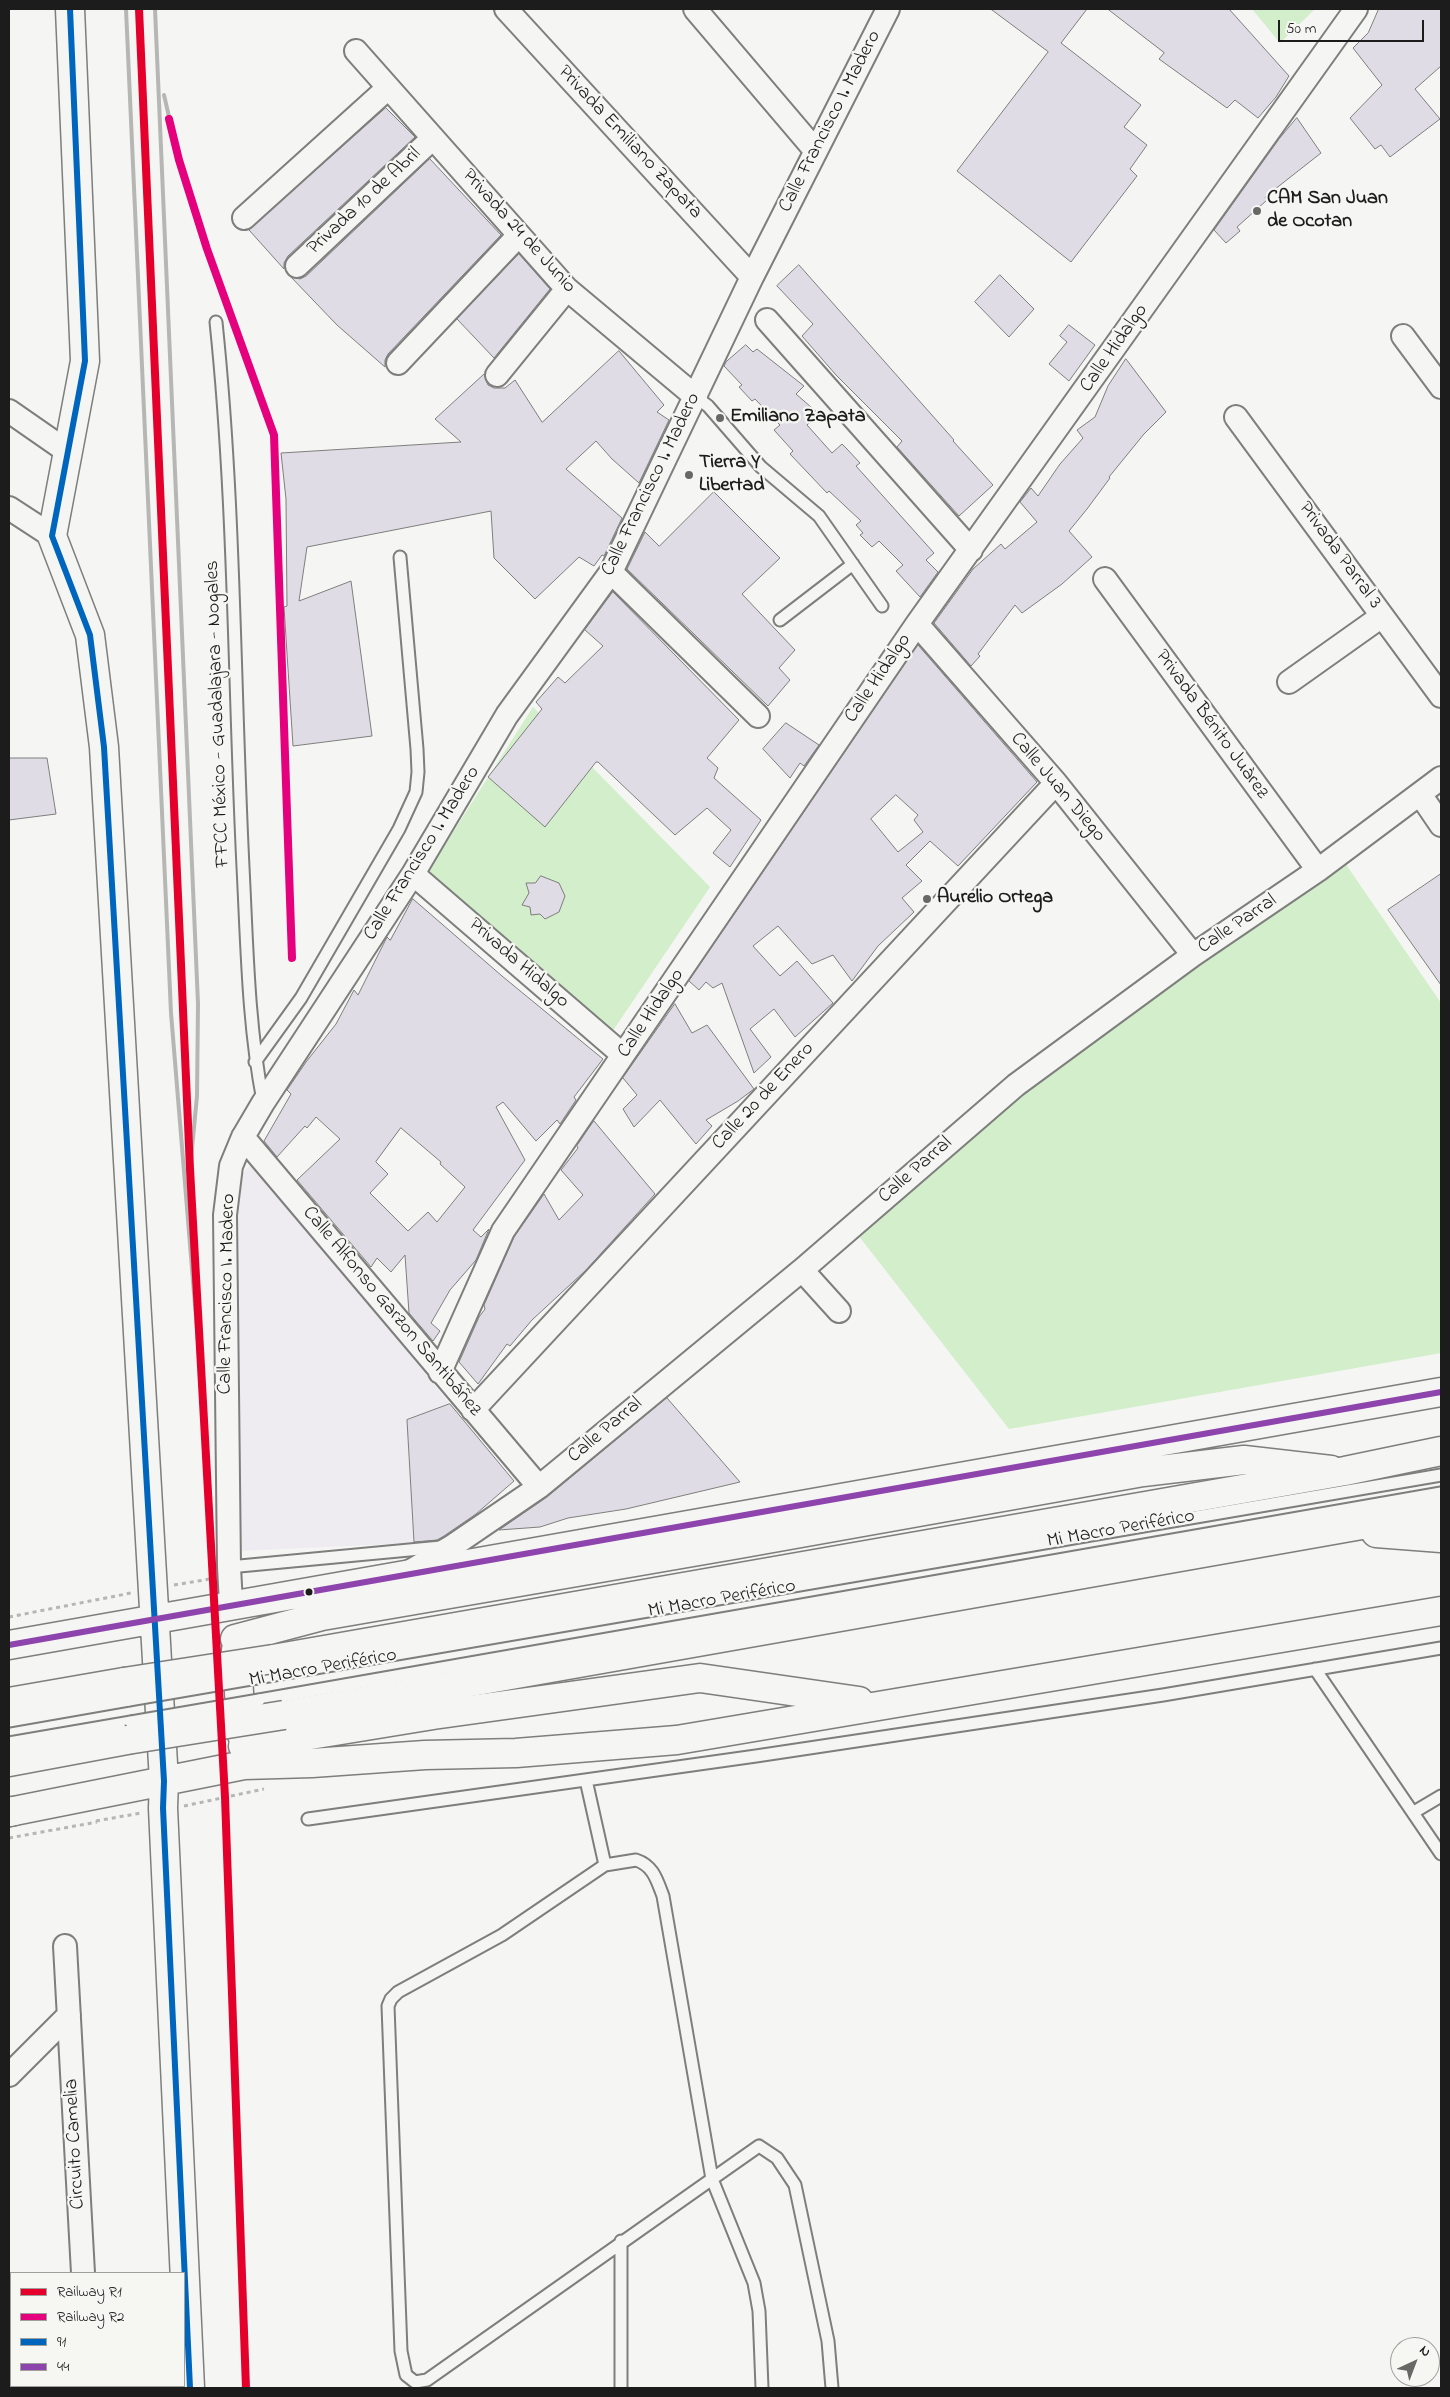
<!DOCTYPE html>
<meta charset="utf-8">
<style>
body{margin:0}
#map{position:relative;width:1450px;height:2397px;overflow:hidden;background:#f5f5f3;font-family:"Indie Flower",sans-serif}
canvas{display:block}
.frame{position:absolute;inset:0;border:10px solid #1c1c1c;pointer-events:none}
.legend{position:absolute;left:10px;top:2272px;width:175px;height:115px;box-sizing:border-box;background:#f6f6f2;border:1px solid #9f9f9c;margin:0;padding:6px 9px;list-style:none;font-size:15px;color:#1c1c1c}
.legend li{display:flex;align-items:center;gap:10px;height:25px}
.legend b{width:25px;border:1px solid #9f9f9c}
.north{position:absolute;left:1390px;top:2337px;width:50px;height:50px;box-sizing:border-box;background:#f6f6f2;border:1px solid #9f9f9c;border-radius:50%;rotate:43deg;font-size:14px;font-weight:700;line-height:20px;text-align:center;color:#1c1c1c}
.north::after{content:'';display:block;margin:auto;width:18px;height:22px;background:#686867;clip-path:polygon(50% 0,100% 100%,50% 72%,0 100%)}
.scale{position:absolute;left:1278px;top:20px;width:146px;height:22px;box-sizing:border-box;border:2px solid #1c1c1c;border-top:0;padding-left:6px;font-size:15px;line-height:18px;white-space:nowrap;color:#1c1c1c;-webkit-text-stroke:4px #f6f6f2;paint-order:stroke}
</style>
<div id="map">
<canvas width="1450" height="2397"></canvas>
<div class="frame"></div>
<ul class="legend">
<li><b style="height:6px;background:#e4002b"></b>Railway R1</li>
<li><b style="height:6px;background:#e5007d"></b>Railway R2</li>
<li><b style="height:6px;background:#0065bd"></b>91</li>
<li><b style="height:6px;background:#8e44ad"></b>44</li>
</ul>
<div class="north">N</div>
<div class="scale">50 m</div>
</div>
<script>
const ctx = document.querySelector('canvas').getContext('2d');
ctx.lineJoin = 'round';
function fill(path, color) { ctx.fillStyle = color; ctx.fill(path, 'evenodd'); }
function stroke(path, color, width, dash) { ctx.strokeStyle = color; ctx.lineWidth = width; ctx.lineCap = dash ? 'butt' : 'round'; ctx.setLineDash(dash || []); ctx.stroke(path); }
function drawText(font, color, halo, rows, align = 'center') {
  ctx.font = font + ' "Indie Flower",sans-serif'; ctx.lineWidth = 4.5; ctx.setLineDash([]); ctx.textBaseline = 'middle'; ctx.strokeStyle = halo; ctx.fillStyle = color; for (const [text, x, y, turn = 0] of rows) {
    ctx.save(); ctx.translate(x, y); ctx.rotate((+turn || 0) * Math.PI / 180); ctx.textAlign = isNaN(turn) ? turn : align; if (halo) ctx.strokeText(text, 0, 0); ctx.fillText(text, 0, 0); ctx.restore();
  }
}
fill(new Path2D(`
 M252,1162L450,1404L407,1420L414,1543L236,1551L232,1188Z`), '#eeebf1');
fill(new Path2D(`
 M1252,9H1315L1280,43Z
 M533,707L710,887L610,1035L425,876Z
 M1345,863L1441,1003V1353L1009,1429L858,1235L1024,1088Z`), '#d2eeca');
const building = new Path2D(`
 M991,9H1087L1061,43L1141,105L1124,127L1147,145L1130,169L1137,176L1071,262L957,171L1048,52Z
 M1108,9H1229L1289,76L1276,97L1258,118L1235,100L1227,108L1159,59L1164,53Z
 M1379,9H1441V66L1415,89L1440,119L1390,157L1381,145L1375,149L1350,118L1382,85L1353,48L1368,33Z
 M386,108L415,137L288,256L284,263V269L249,230Z
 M1297,118L1321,153L1265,197L1267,200L1237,227L1240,231L1226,243L1214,230L1279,139Z
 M430,159L501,235L388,354L385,360V367L337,325L290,276L300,279L306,276Z
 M519,254L550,289L494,358L457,319Z
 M799,265L954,440L953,441L993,485L959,516L897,447L902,441L836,375L802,336L813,324L777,286Z
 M1000,275L1034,309L1009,337L975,302Z
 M1069,325L1095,345L1069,381L1049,364L1067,342L1060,336Z
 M746,345L753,352L757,349L804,386L796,394L819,414L807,425L832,453L842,444L847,449L860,463L856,466L934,553L926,560L938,572L920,597L896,571L903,565L879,541L872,547L860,535L863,533L856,525L861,521L829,491L827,493L790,454L793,451L774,430L780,425L755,399L752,401L739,387L742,385L724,366L726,362Z
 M619,351L664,405L657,412L669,420L639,483L612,459L596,441L566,469L622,518L604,556L602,555L594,566L579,557L535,599L494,558L491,511L307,547L299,601L351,581L372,736L293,746L284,607L287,606L286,499L281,453L461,442L435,419L484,374L488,385L494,388H505L515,380L542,422Z
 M1126,359L1166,412L1144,434L1109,477L1110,478L1087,509L1069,531L1092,557L1062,584L1022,613L1015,605L978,654L980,656L971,666L934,623L973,569L1001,544L1005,549L1037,522L1020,502L1031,488L1038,496L1060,464L1083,438L1077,430L1095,417L1108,386Z
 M714,492L780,558L742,594L795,650L779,668L790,680L768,706L627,569L645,532L659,546Z
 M613,592L739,720L707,758L718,768L714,778L761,820L730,867L713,853L731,830L707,808L675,835L598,762H596L545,827L488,777L542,709L536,702L558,677L565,683L603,646L585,630Z
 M918,645L1037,782L958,866L930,841L906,865L922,881L902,898L914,912L878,946L852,981L833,955L812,964L778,926L753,946L780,976L797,961L833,1003L795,1037L774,1009L750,1029L771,1057L754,1073L722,983L713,988L706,982L699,990L689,981ZM896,795L918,815L914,820L923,832L898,852L871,819Z
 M786,723L819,745L804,766L800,763L790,778L763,749Z
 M9,758H47L56,814L9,820Z
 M1441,874V985L1388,910Z
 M541,876L559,883L565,896L559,912L545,919L540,914L531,915L530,907L522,905L529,893L526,883H535Z
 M413,899L502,976L603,1059L574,1097L576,1100L560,1124L557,1120L536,1141L503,1102L496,1107L525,1160L473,1230L481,1237L489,1229L476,1260L450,1290L431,1323L440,1331L433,1341L409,1313L405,1255L391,1272L377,1258L371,1267L297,1180L340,1139L316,1117L307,1128L305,1126L277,1157L264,1141L291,1094L287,1090L306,1062L336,1024L354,990L358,995L387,937L390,940ZM401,1128L441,1162L440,1164L465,1187L437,1222L428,1212L408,1231L370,1193L388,1174L376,1162Z
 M675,1004L692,1033L707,1025L754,1089L738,1101L706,1120L712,1126L696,1144L660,1100L634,1127L623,1109L637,1095L623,1078Z
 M594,1121L655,1194L586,1270L532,1320L510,1346L507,1344L478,1384L459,1362L479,1317L485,1309L484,1305L514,1237L544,1194L559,1220L583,1195L561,1170L578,1148L577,1146Z
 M667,1398L740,1482L626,1509L568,1518L540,1527L499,1530L547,1497Z
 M450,1404L514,1481L476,1514L444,1536L437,1540L414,1542L407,1420Z`);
fill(building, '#e0dce5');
stroke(building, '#7e7e7d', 1);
const lane = new Path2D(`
 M216,322C235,503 234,686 243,867C247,945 248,1024 263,1101
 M696,397L708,406L761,467L819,516L882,606
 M780,620L853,564
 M255,1062L301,998L399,829L416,792L418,772L417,749L400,557
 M229,1567L441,1547
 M1315,1669L1441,1854
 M257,1678L1441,1475
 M259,1700L1441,1493
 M9,1721L129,1700
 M9,1743L131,1722
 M586,1780L605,1865
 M1414,1812L1441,1796
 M308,1819L756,1756L1163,1695L1441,1648
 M636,1860C654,1866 657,1881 663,1896L712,2179L427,2380L415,2382L406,2375L401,2351L388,2006L391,1999L398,1992L502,1935L605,1865Z
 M621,2241V2388
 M762,2388L759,2311L754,2283L712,2179L759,2146L777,2158L795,2185L828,2341L832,2388`);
const street = new Path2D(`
 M506,9L752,277
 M695,9L815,150
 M356,51L567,289L696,397
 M244,218L388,88
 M297,266L433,138
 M767,320L971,550
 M1403,336L1441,387
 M398,363L519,235
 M497,375L567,289
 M9,411L68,452
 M1236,417L1441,696
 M9,508L52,536
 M611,572L758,716
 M1105,579L1318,870
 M917,624L1056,783L1193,955
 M1289,682L1382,616
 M1420,794L1441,825
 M413,874L623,1055
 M243,1137L539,1487
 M802,1270L839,1311
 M440,1372L503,1231L917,624L1356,9
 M473,1410L1056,783
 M409,1572L451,1547L539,1487L802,1270L1016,1085L1193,955L1318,870L1441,778
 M231,1604L229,1567L225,1215L231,1166L243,1137L263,1103L413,874L507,715L611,572L752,277L888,9
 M65,1946L83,2273
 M9,2075L69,2015
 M90,2386V2388`);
const secondary = new Path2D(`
 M70,9L85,361L52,536L90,635L104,747L164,1781L163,1808L190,2388
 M235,1639L322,1616L739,1544L1143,1472L1244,1460L1331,1470
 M9,1645L1441,1392
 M236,1650L242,1735
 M243,1746L433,1715L700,1678L859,1701
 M9,1812L244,1765L312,1763L425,1755L516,1753L677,1740L1441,1611`);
const highway = new Path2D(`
 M1376,1533L1441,1538
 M273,1659L1345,1471L1441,1451
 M9,1702L124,1682
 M284,1715L1441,1511
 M9,1762L127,1740
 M9,1812L14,1811`);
stroke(lane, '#7e7e7d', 15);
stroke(street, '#7e7e7d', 26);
stroke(secondary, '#7e7e7d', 31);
stroke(highway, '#7e7e7d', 31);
stroke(new Path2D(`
 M174,1585L210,1579
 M9,1617L131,1593
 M184,1806L264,1789
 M96,1821L141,1813
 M9,1838L97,1822`), '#b6b6b5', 3, [4, 4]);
stroke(lane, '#f5f5f3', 11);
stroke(street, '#f5f5f3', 22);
stroke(secondary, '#f5f5f3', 28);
stroke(highway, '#f5f5f3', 28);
stroke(new Path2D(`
 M126,9L171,1013L205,1427
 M155,9L198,1004L197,1096L190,1169
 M164,95L179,160L207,249L274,435L292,958`), '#b6b6b5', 4);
const laneBridge = new Path2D(`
 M129,1700L257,1678
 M131,1722L259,1700`);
const highwayBridge = new Path2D(`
 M124,1682L273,1659
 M127,1740L284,1715`);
stroke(laneBridge, '#7e7e7d', 15, []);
stroke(highwayBridge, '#7e7e7d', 31, []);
stroke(laneBridge, '#f5f5f3', 11);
stroke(highwayBridge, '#f5f5f3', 28);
stroke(new Path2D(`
 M70,9L85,361L52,536L90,635L104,747L164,1781L163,1808L190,2388`), '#0065bd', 6);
stroke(new Path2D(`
 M9,1645L1441,1392`), '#8e44ad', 6);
stroke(new Path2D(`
 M139,9L190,1169L225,1797L246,2388`), '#e4002b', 8);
stroke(new Path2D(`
 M169,119L179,160L207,249L274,435L292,958`), '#e5007d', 8);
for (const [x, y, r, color] of [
 [1257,211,5,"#686867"],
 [720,418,5,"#686867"],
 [689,475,5,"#686867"],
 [927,899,5,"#686867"],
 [309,1592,4.5,"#1c1c1c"]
]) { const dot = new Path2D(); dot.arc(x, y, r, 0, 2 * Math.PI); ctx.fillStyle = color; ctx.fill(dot); stroke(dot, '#f6f6f2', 2); }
drawText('20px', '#1c1c1c', '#f6f6f2', [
 ["Calle Francisco I. Madero",831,122,-63],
 ["Privada Emiliano Zapata",629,143,47],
 ["Privada 10 de Abril",365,202,-43],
 ["Privada 24 de Junio",518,232,48],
 ["Calle Hidalgo",1115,349,-55],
 ["Calle Francisco I. Madero",652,485,-64],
 ["Privada Parral 3",1339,556,54],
 ["Calle Hidalgo",879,679,-56],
 ["FFCC México - Guadalajara - Nogales",219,714,-92],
 ["Privada Bénito Juàrez",1211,725,54],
 ["Calle Juan Diego",1057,788,50],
 ["Calle Francisco I. Madero",423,854,-58],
 ["Calle Parral",1238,925,-34],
 ["Privada Hidalgo",518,964,41],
 ["Calle Hidalgo",652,1014,-56],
 ["Calle 20 de Enero",764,1097,-47],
 ["Calle Parral",916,1171,-41],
 ["Calle Francisco I. Madero",228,1294,-89],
 ["Calle Alfonso Garzon Santibáñez",391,1312,50],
 ["Calle Parral",606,1431,-40],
 ["Mi Macro Periférico",1121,1530,-10],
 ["Mi Macro Periférico",722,1600,-10],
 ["Mi Macro Periférico",323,1669,-10],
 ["Circuito Camelia",76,2144,-93]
]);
drawText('bold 20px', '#1c1c1c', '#f6f6f2', [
 ["CAM San Juan",1267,200],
 ["de Ocotan",1267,223],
 ["Emiliano Zapata",730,418],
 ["Tierra Y",699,464],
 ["Libertad",699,487],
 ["Aurelio Ortega",937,899]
], 'left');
</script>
